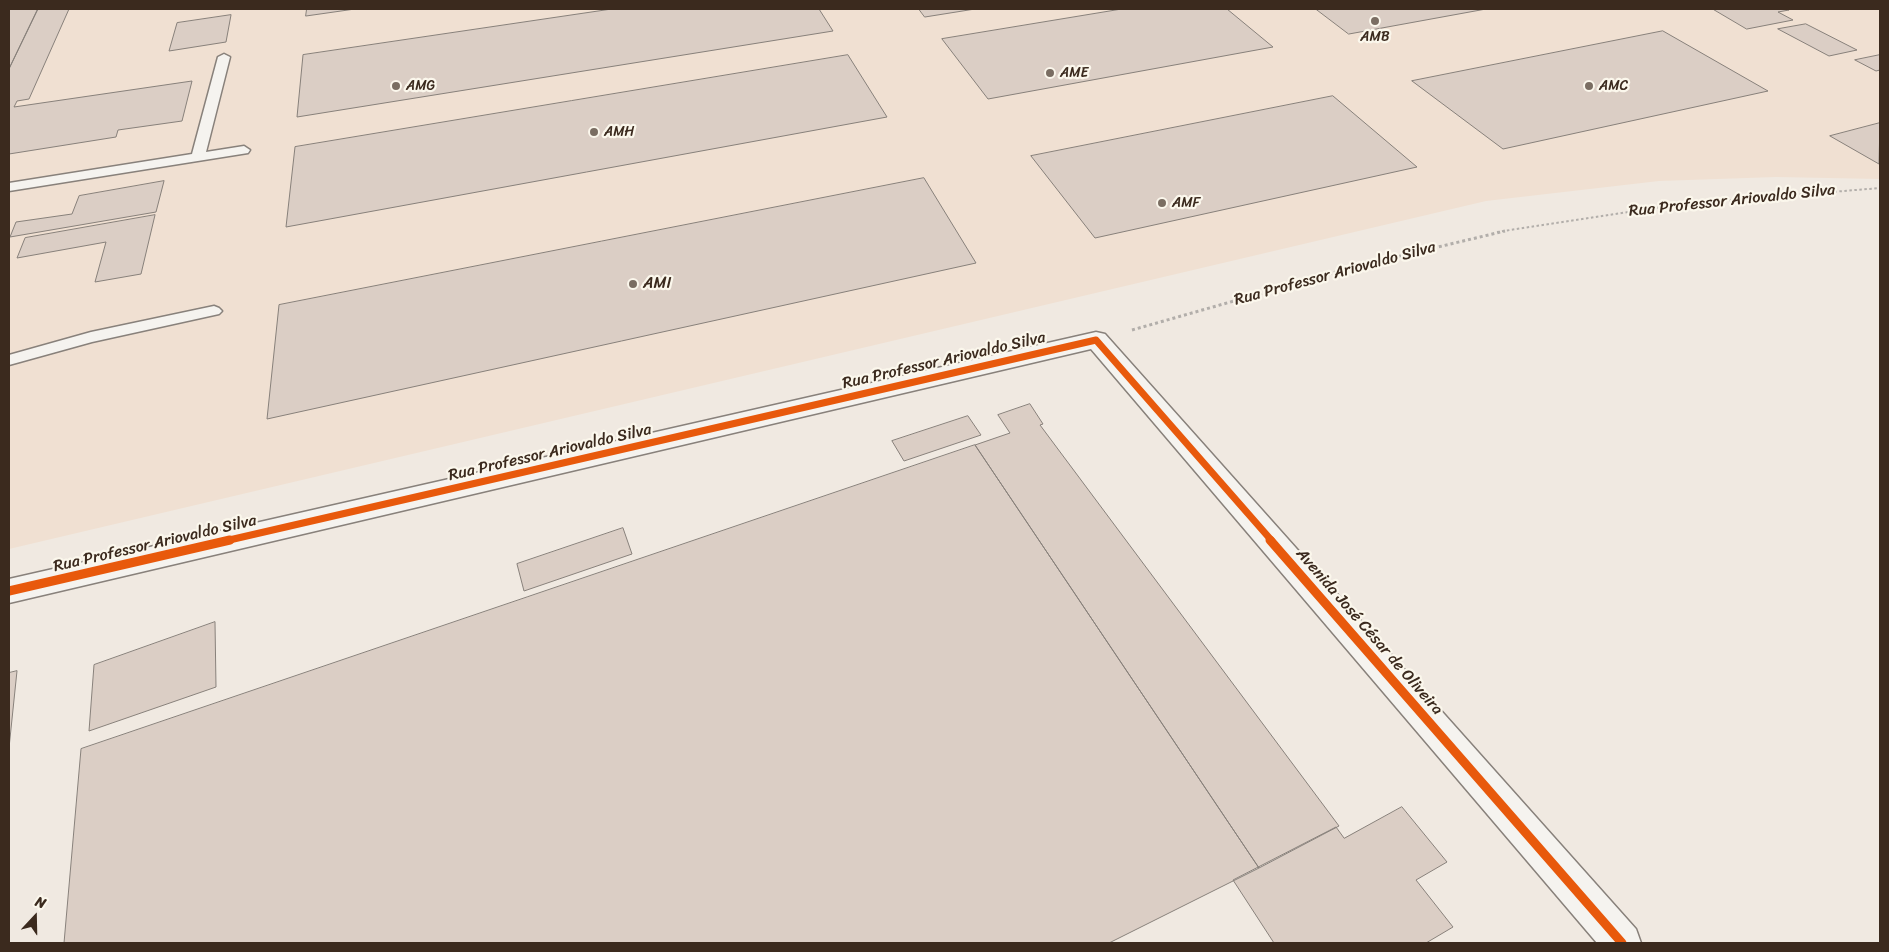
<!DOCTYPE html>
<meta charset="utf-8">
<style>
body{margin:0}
#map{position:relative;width:1889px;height:952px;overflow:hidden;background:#f0e9e1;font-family:Sriracha,sans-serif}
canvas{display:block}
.frame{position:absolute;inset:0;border:10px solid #3b2a1e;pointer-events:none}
.north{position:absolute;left:10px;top:892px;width:50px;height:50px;-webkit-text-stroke:4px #fbf7ec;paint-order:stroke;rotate:21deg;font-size:14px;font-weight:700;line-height:20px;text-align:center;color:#3b2a1e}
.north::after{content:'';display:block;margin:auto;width:18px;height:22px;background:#3b2a1e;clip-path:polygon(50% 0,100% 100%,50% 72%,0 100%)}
</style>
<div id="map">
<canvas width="1889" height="952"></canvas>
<div class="frame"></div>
<div class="north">N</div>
</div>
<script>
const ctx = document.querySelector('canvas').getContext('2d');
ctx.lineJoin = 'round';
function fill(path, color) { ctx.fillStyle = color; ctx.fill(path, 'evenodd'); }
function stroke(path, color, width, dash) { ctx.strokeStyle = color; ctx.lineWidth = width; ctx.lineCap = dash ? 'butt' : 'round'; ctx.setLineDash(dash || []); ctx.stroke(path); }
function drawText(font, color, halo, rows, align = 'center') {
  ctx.font = font + ' Sriracha,sans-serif'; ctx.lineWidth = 4.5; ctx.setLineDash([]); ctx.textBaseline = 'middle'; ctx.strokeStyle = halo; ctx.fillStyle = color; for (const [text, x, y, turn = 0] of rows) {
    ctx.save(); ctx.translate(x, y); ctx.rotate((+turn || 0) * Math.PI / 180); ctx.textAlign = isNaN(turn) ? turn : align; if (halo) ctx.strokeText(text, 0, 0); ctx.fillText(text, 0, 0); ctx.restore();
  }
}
fill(new Path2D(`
 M9,9H1880V179L1776,177L1659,181L1486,201L9,549Z`), '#f0e0d2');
const building = new Path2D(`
 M9,9H38L9,69Z
 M38,9H69L29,99L17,101L14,107L192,81L182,121L118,130L116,137L9,154V69Z
 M307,9H355L306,16Z
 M612,9H819L833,31L297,117L303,55Z
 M919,9H975L925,17Z
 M1122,9H1227L1273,47L988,99L942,39Z
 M1316,9H1486L1349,34Z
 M1713,9H1786L1789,10L1778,12L1793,20L1747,29Z
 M231,15L226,42L169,51L177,23Z
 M1806,24L1857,50L1829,56L1778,29Z
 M1663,31L1768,91L1503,149L1412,81Z
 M848,55L887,117L286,227L295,147Z
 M1880,55V70L1876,71L1855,60Z
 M1333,96L1417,167L1095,238L1031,156Z
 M1880,123L1879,164L1830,136Z
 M924,178L976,263L267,419L279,305Z
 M164,181L156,212L10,237L16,222L72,214L79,196Z
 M155,215L141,274L95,282L106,242L17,258L25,238Z
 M1030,404L1043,424L1040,425L1339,826L1259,868L975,445L1010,433L998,415Z
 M968,416L981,435L904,461L892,441Z
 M975,445L1259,868L1109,943H64L81,749Z
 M623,528L632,554L524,591L517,564Z
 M215,622L216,687L89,731L94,665Z
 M17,671L9,748V673Z
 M1402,807L1447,862L1416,880L1453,927L1426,943H1274L1233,880L1336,827L1344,838Z`);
fill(building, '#dbcec5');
stroke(building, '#88817b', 1);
const lane = new Path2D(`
 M224,54L230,57L206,152L244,146L250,150L248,153L9,191V183L192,154L218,57Z
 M214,306L219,308L222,311L219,314L92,342L9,365V355L91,332Z`);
const secondary = new Path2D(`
 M1096,332L1105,334L1636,929L1641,943H1597L1091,349L9,603V579Z`);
stroke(lane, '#88817b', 3);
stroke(secondary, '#88817b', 3);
stroke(new Path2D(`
 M1497,232L1674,205L1880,188`), '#b2aeaa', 2, [2.5, 2.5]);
stroke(new Path2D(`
 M1132,330L1350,268L1505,231`), '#b2aeaa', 3, [3, 3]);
fill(lane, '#f5f3ef');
fill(secondary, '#f5f3ef');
stroke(new Path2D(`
 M225,541L1096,340L1272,541`), '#e8590c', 7);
stroke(new Path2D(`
 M1270,540L1622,943
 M9,591L230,540`), '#e8590c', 9);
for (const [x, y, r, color] of [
 [1375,21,5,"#7a6d62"],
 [1050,73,5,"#7a6d62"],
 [396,86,5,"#7a6d62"],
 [1589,86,5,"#7a6d62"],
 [594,132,5,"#7a6d62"],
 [1162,203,5,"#7a6d62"],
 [633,284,5,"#7a6d62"]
]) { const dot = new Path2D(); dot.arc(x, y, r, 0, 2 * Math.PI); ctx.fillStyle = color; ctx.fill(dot); stroke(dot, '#fbf7ec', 2); }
drawText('14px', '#3b2a1e', '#fbf7ec', [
 ["AMB",1375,37,"center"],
 ["AME",1060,73],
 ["AMG",406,86],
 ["AMC",1599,86],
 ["AMH",604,132],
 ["AMF",1172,203]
], 'left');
drawText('16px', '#3b2a1e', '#fbf7ec', [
 ["Rua Professor Ariovaldo Silva",1732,201,-6],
 ["Rua Professor Ariovaldo Silva",1335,274,-15],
 ["Rua Professor Ariovaldo Silva",944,361,-13],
 ["Rua Professor Ariovaldo Silva",550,453,-13],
 ["Rua Professor Ariovaldo Silva",155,544,-13],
 ["Avenida José César de Oliveira",1369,632,49]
]);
drawText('16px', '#3b2a1e', '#fbf7ec', [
 ["AMI",643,284]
], 'left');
</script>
